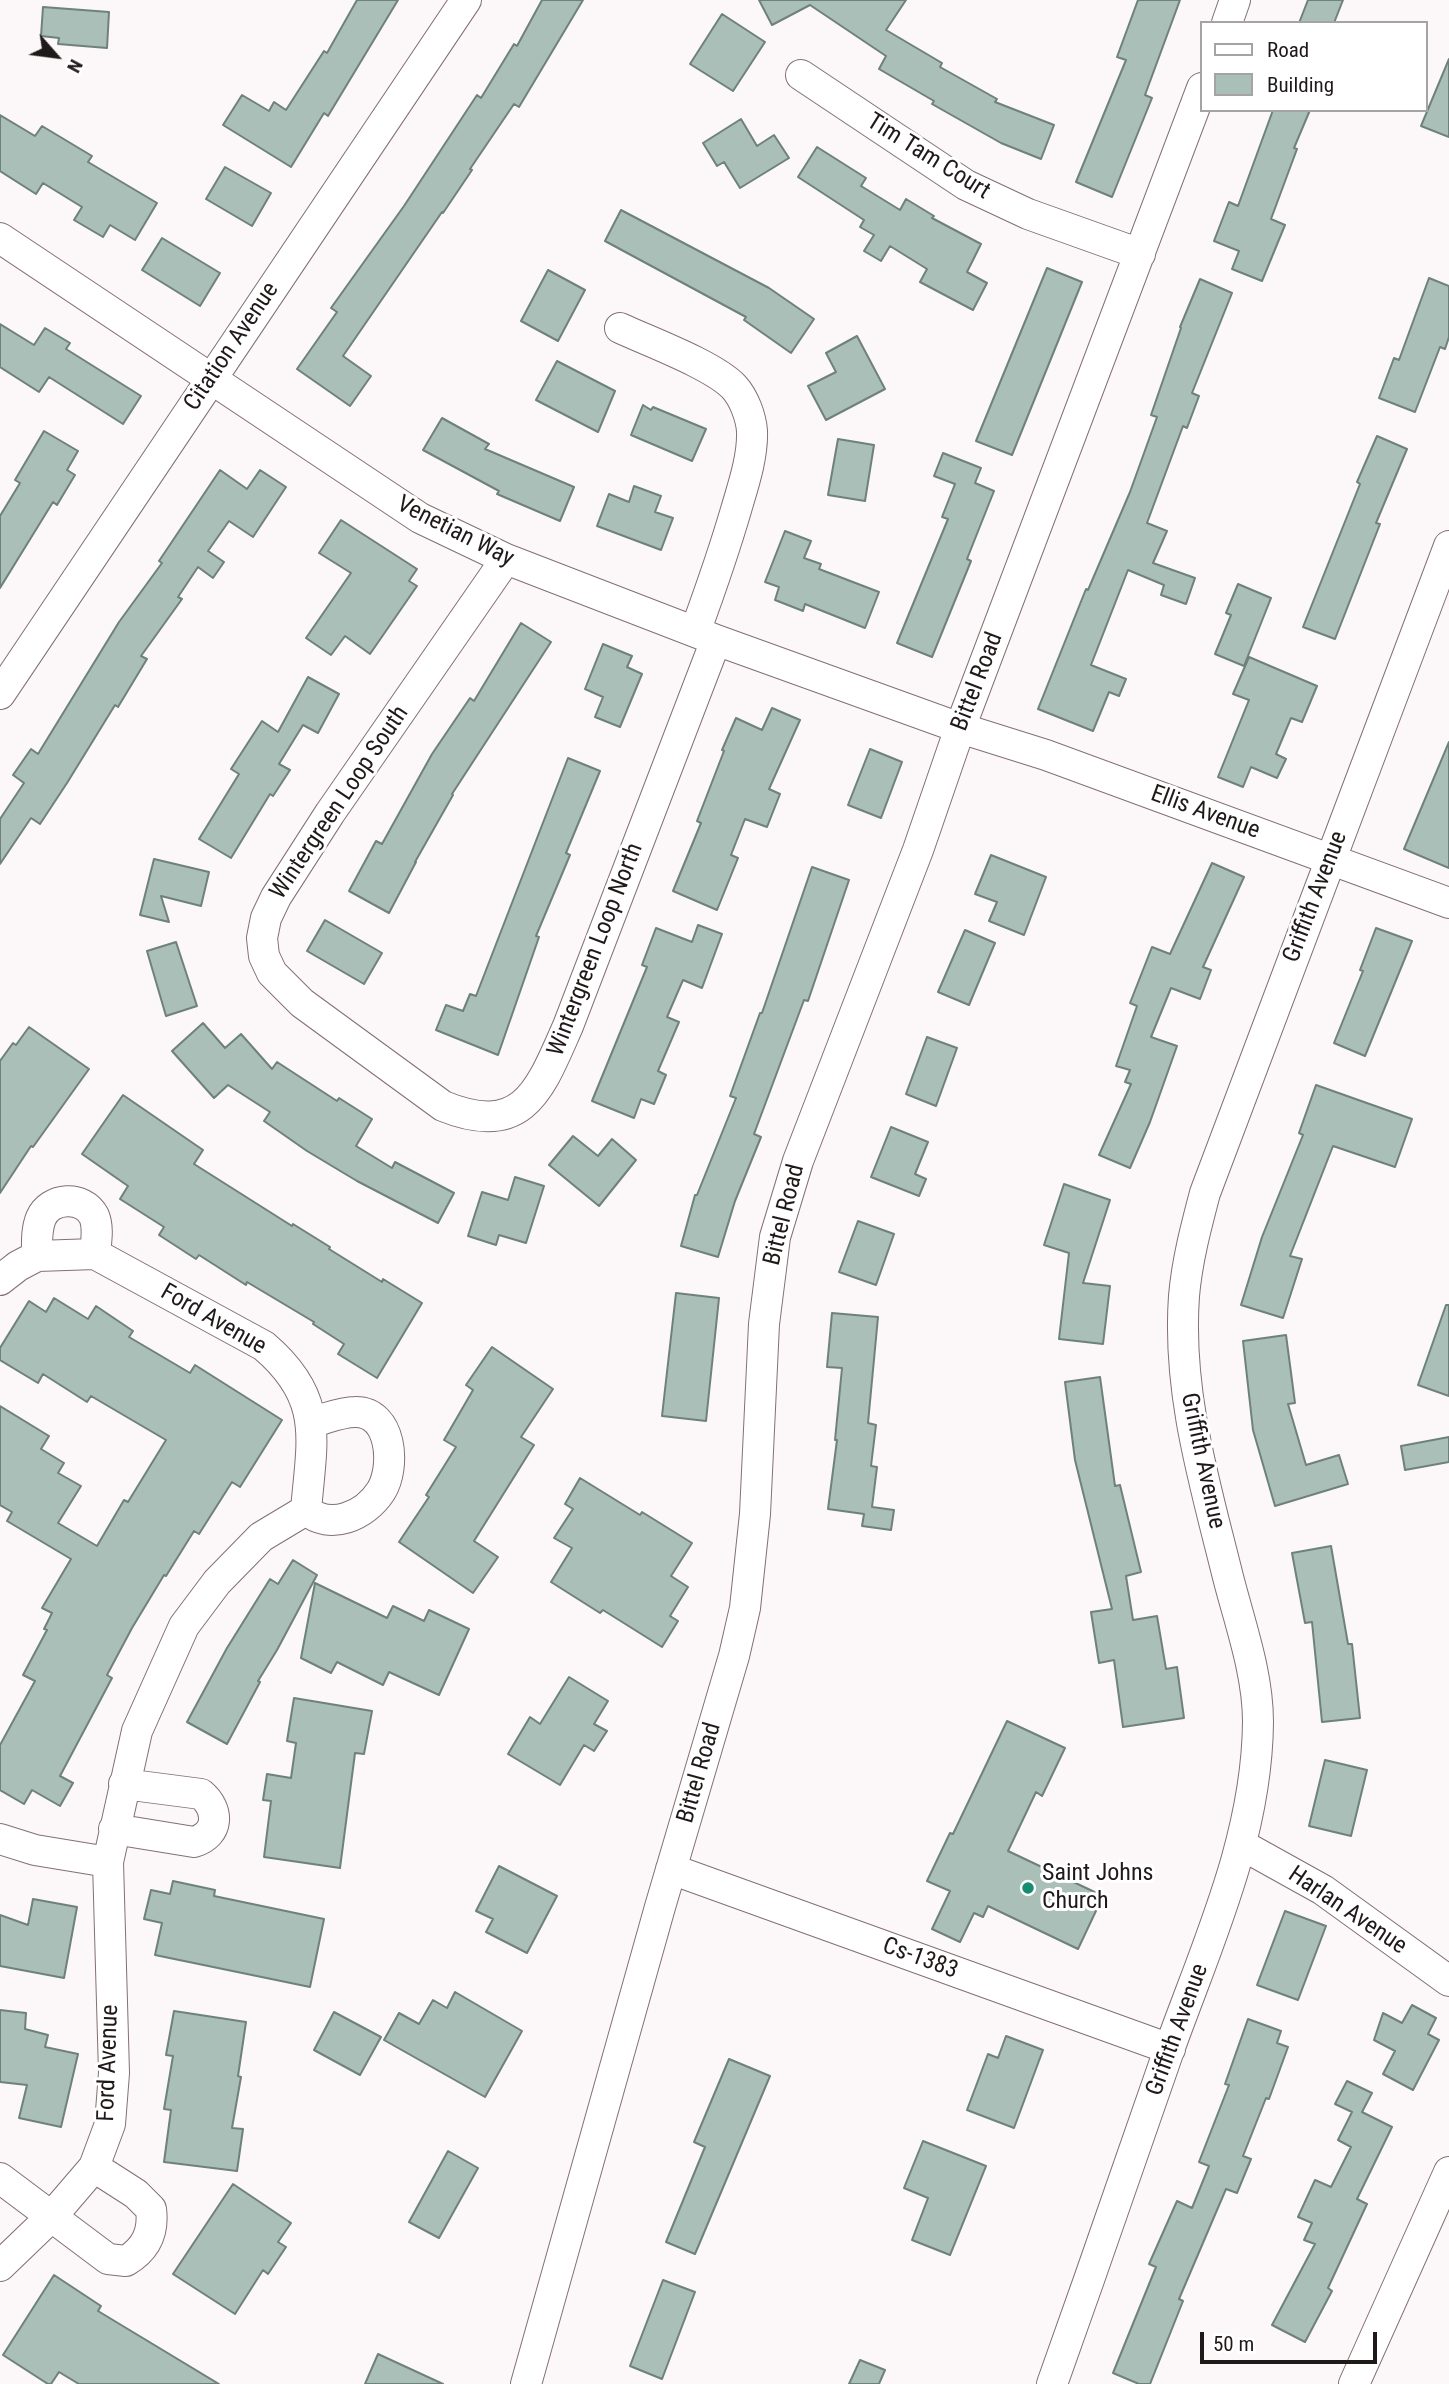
<!DOCTYPE html>
<style>
body{margin:0}
#map{position:relative;width:1449px;height:2384px;overflow:hidden;background:#fcf7f8;font-family:"Roboto Condensed",sans-serif}
canvas{display:block}
.legend{position:absolute;left:1200px;top:21px;width:228px;height:91px;box-sizing:border-box;background:#fff;border:2px solid #a6a3a3;margin:0;padding:9px 12px;list-style:none;font-size:21px;color:#201919}
.legend li{display:flex;align-items:center;gap:14px;height:35px}
.legend b{width:35px;border:2px solid #a6a3a3}
.north{position:absolute;left:21px;top:21px;width:70px;height:70px;-webkit-text-stroke:5px #fff;paint-order:stroke;rotate:118deg;font-size:19px;font-weight:700;line-height:28px;text-align:center;color:#201919}
.north::after{content:'';display:block;margin:auto;width:24px;height:32px;background:#201919;clip-path:polygon(50% 0,100% 100%,50% 72%,0 100%)}
.scale{position:absolute;left:1200px;top:2332px;width:177px;height:32px;box-sizing:border-box;border:4px solid #201919;border-top:0;padding-left:9px;font-size:21px;line-height:24px;white-space:nowrap;color:#201919;-webkit-text-stroke:5px #fff;paint-order:stroke}
</style>
<div id="map">
<canvas width="1449" height="2384"></canvas>
<ul class="legend">
<li><b style="height:9px;background:#fff"></b>Road</li>
<li><b style="height:19px;background:#aabfb7"></b>Building</li>
</ul>
<div class="north">N</div>
<div class="scale">50 m</div>
</div>
<script>
const ctx = document.querySelector('canvas').getContext('2d');
ctx.lineJoin = 'round';
function fill(path, color) { ctx.fillStyle = color; ctx.fill(path, 'evenodd'); }
function stroke(path, color, width, dash) { ctx.strokeStyle = color; ctx.lineWidth = width; ctx.lineCap = dash ? 'butt' : 'round'; ctx.setLineDash(dash || []); ctx.stroke(path); }
function drawText(font, color, halo, rows, align = 'center') {
  ctx.font = font + ' "Roboto Condensed",sans-serif'; ctx.lineWidth = 6; ctx.setLineDash([]); ctx.textBaseline = 'middle'; ctx.strokeStyle = halo; ctx.fillStyle = color; for (const [text, x, y, turn = 0] of rows) {
    ctx.save(); ctx.translate(x, y); ctx.rotate((+turn || 0) * Math.PI / 180); ctx.textAlign = isNaN(turn) ? turn : align; if (halo) ctx.strokeText(text, 0, 0); ctx.fillText(text, 0, 0); ctx.restore();
  }
}
const building = new Path2D(`
 M357,0H398L328,116L324,113L291,167L223,125L242,95L269,111L274,102L286,110L324,51L327,53Z
 M542,0H583L519,107L514,104L470,169L472,170L443,213L442,212L343,356L371,376L350,406L297,369L337,312L331,308L404,206L477,95L481,98L514,44L517,46Z
 M759,0H906L886,30L942,63L940,67L997,99L995,102L1054,125L1041,159L1001,143L932,104L934,101L879,69L886,56L810,5L772,25Z
 M1138,0H1180L1145,95L1152,98L1112,197L1076,182L1126,60L1117,57Z
 M1308,0H1343L1334,23H1299Z
 M43,7L109,12L107,48L58,44L59,38L41,36Z
 M722,14L765,42L733,91L690,64Z
 M1449,59V137L1421,126Z
 M1273,110H1310L1294,148L1297,149L1271,219L1285,225L1262,281L1232,269L1239,251L1214,241L1229,202L1238,206Z
 M0,115L35,136L42,126L92,156L88,162L157,203L135,240L110,225L103,237L74,220L82,207L43,183L36,194L0,171Z
 M741,119L757,146L774,135L789,158L740,188L724,162L717,166L703,143Z
 M817,147L866,178L861,186L900,210L906,199L934,216L932,218L981,244L967,272L987,283L973,310L920,282L927,269L890,246L881,261L864,251L874,235L860,227L864,220L798,177Z
 M225,167L271,193L252,226L206,199Z
 M621,210L769,288L814,319L791,353L744,320L746,317L605,241Z
 M162,238L220,273L200,306L142,270Z
 M1047,268L1082,282L1012,455L976,441Z
 M548,270L585,290L558,341L521,321Z
 M1429,278L1449,286V337L1445,349L1440,347L1415,412L1379,398L1394,358L1399,360Z
 M1200,279L1232,293L1192,393L1199,396L1187,428L1183,426L1147,523L1167,531L1153,563L1195,578L1186,604L1161,595L1164,585L1128,570L1091,665L1126,679L1119,696L1109,692L1093,731L1038,709L1086,589L1088,590L1130,492L1157,417L1151,415L1181,328L1180,327Z
 M0,324L34,345L45,328L70,343L66,349L141,396L123,424L49,377L39,392L0,367Z
 M857,336L885,389L826,420L808,386L836,372L826,353Z
 M557,361L615,391L598,432L536,400Z
 M643,405L651,410L653,407L706,429L692,461L631,435Z
 M442,418L489,444L485,449L574,487L560,521L497,494L499,491L423,450Z
 M44,431L78,451L67,470L75,475L57,505L53,502L0,588V516L20,483L15,480Z
 M1377,436L1407,449L1376,523L1380,524L1335,639L1303,627L1360,484L1357,482Z
 M838,439L874,445L865,501L828,495Z
 M943,453L981,468L975,483L994,491L967,559L971,561L932,657L897,643L948,519L942,517L955,484L934,476Z
 M220,470L247,489L260,470L286,487L253,537L229,521L208,551L224,562L213,578L198,567L178,597L182,599L141,656L147,659L118,707L115,705L67,783L40,824L31,818L0,864V819L24,783L13,775L31,749L38,754L119,622L162,563L159,561Z
 M634,486L661,496L655,512L673,518L661,550L597,526L609,494L629,502Z
 M341,520L417,569L409,581L417,586L370,654L345,636L331,655L306,638L351,573L319,553Z
 M785,531L811,541L804,558L821,564L819,569L879,592L865,628L805,604L803,611L775,600L779,587L765,582Z
 M1238,584L1271,598L1244,666L1215,654L1231,615L1226,613Z
 M521,623L551,642L452,794L453,795L415,862H416L389,913L349,891L376,841L382,844L432,754L470,698L474,701Z
 M603,644L632,656L627,667L642,674L620,727L595,717L603,697L585,689Z
 M1249,657L1317,686L1302,722L1291,718L1276,754L1286,759L1277,778L1251,767L1243,787L1218,777L1249,700L1233,694Z
 M308,677L339,694L318,733L303,725L279,764L290,770L273,796L270,794L231,858L199,839L239,774L231,769L262,721L278,732Z
 M772,708L800,720L769,789L780,794L767,827L745,819L731,855L738,858L717,910L673,891L701,823L697,821L724,751L722,750L736,718L762,730Z
 M1449,742V868L1404,849Z
 M870,749L902,762L881,818L848,805Z
 M568,758L600,771L566,853L570,855L536,936L539,937L498,1055L436,1030L446,1005L463,1011L470,994L476,996Z
 M991,855L1046,877L1024,935L989,921L997,902L975,894Z
 M154,859L209,872L201,906L161,896L169,922L140,915Z
 M1212,863L1244,877L1203,967L1211,970L1200,999L1171,988L1151,1037L1177,1046L1150,1122L1130,1168L1099,1155L1131,1084L1125,1082L1130,1070L1116,1066L1137,1006L1130,1003L1152,947L1170,954Z
 M812,867L849,880L808,1001L804,1000L754,1134L761,1137L735,1201L718,1257L681,1246L695,1195H697L736,1098L730,1096L760,1013H762Z
 M325,920L382,953L364,984L307,951Z
 M698,925L722,934L702,988L683,980L667,1017L679,1022L658,1071L666,1075L654,1104L641,1099L634,1118L592,1101L647,967L642,965L656,928L692,942Z
 M1376,928L1412,941L1365,1056L1334,1043L1363,971L1360,970Z
 M965,930L995,943L969,1005L938,992Z
 M176,942L197,1006L166,1016L147,951Z
 M203,1023L225,1048L241,1034L272,1069L277,1062L337,1101L339,1098L372,1119L356,1146L392,1168L395,1162L454,1193L438,1223L357,1181L307,1151L264,1121L270,1112L228,1085L214,1098L172,1051Z
 M29,1027L89,1069L33,1147L31,1146L0,1193V1061L13,1043L16,1045Z
 M927,1037L957,1048L936,1106L906,1094Z
 M1316,1085L1412,1119L1395,1167L1333,1146L1290,1256L1302,1259L1283,1318L1241,1305L1262,1237L1303,1135L1299,1133Z
 M123,1095L203,1150L194,1164L292,1226L293,1224L330,1247L329,1249L382,1282L383,1279L422,1303L377,1378L338,1354L344,1344L313,1324L314,1322L247,1282L246,1285L199,1255L196,1259L159,1235L164,1227L120,1199L128,1186L82,1154Z
 M891,1127L928,1142L915,1174L926,1179L919,1196L871,1177Z
 M573,1136L598,1156L612,1139L636,1160L599,1206L549,1165Z
 M515,1177L544,1186L526,1243L499,1235L496,1245L468,1236L482,1192L508,1200Z
 M1064,1184L1110,1200L1083,1283L1110,1286L1103,1344L1059,1339L1069,1253L1044,1245Z
 M858,1221L894,1234L876,1285L839,1272Z
 M676,1293L719,1298L706,1421L662,1416Z
 M54,1298L88,1319L96,1306L133,1331L129,1337L190,1373L195,1365L282,1420L240,1487L232,1482L199,1534L194,1531L166,1576L164,1575L132,1628L107,1675L112,1678L60,1776L73,1783L60,1806L32,1790L24,1804L0,1790V1745L35,1681L23,1675L47,1630L44,1629L52,1613L42,1608L71,1559L7,1521L12,1512L0,1505V1406L49,1436L41,1449L64,1463L58,1473L81,1486L58,1523L97,1546L124,1500L128,1502L166,1440L91,1396L87,1402L43,1374L38,1383L0,1360V1348L29,1301L46,1312Z
 M1446,1305H1449V1396L1418,1385Z
 M832,1313L878,1317L868,1423L876,1425L871,1466L877,1467L872,1507L894,1510L891,1530L862,1526L864,1514L828,1509L837,1440H835L842,1368L827,1367Z
 M1286,1335L1295,1403L1288,1404L1306,1465L1339,1455L1348,1484L1275,1506L1253,1430L1243,1341Z
 M492,1347L553,1389L521,1437L534,1445L474,1541L498,1557L473,1593L399,1542L429,1497L426,1495L456,1447L444,1440L473,1390L466,1385Z
 M1100,1377L1115,1486L1120,1485L1141,1572L1126,1576L1133,1620L1157,1616L1166,1669L1177,1667L1184,1718L1123,1727L1114,1660L1099,1663L1091,1612L1112,1609L1075,1460L1065,1382Z
 M1449,1437V1462L1405,1470L1401,1446Z
 M580,1478L640,1515L642,1512L692,1543L671,1576L688,1587L670,1616L678,1621L662,1647L603,1610L600,1613L551,1582L572,1548L554,1538L573,1509L565,1504Z
 M1331,1546L1348,1644H1352L1360,1718L1322,1722L1312,1622L1305,1623L1292,1553Z
 M293,1560L317,1575L277,1650L258,1681L260,1682L227,1744L187,1722L227,1648L270,1579L278,1584Z
 M315,1583L387,1618L393,1606L424,1621L429,1610L469,1629L439,1695L389,1672L383,1685L337,1662L331,1673L301,1658Z
 M569,1677L608,1701L594,1724L607,1731L594,1751L584,1745L560,1785L508,1754L530,1717L540,1724Z
 M294,1698L372,1711L364,1754L355,1753L340,1868L264,1857L271,1801L263,1800L267,1774L291,1778L296,1743L287,1741Z
 M1007,1721L1065,1748L1042,1796L1036,1792L1008,1851L1103,1896L1078,1949L988,1906L983,1917L974,1913L960,1942L932,1929L950,1891L927,1881L950,1833L953,1834Z
 M1325,1760L1367,1770L1351,1836L1309,1826Z
 M499,1866L557,1896L527,1953L486,1932L493,1919L476,1911Z
 M173,1881L215,1890L214,1896L324,1919L310,1987L155,1955L162,1923L144,1919L151,1890L170,1894Z
 M33,1899L77,1907L64,1978L0,1966V1915L28,1925Z
 M1285,1911L1326,1926L1298,2000L1257,1985Z
 M455,1992L522,2031L485,2097L384,2040L399,2013L419,2024L433,2000L447,2008Z
 M1412,2005L1436,2018L1428,2034L1439,2040L1413,2090L1383,2074L1395,2051L1374,2040L1383,2013L1402,2023Z
 M0,2010L26,2013L25,2029L48,2035L45,2047L78,2054L61,2127L19,2118L27,2085L0,2082Z
 M174,2011L246,2022L238,2076L241,2077L232,2128L243,2129L237,2171L164,2162L171,2110L164,2109L173,2056L166,2055Z
 M334,2012L381,2037L360,2075L314,2050Z
 M1248,2019L1281,2031L1277,2043L1288,2047L1269,2099L1266,2098L1243,2156L1251,2159L1237,2193L1226,2189L1179,2299L1183,2301L1150,2384H1139L1113,2373L1156,2267L1149,2264L1177,2201L1192,2208L1209,2166L1199,2162L1229,2085L1225,2084Z
 M1006,2036L1043,2050L1014,2128L967,2110L988,2054L998,2058Z
 M729,2059L770,2076L695,2254L666,2242L705,2147L694,2142Z
 M1347,2081L1372,2093L1362,2112L1392,2127L1357,2199L1367,2204L1328,2288L1332,2291L1305,2342L1272,2325L1315,2244L1304,2240L1312,2223L1298,2217L1315,2180L1331,2187L1351,2147L1338,2140L1352,2112L1335,2104Z
 M923,2141L986,2166L950,2255L912,2240L928,2198L904,2188Z
 M448,2151L478,2168L439,2238L409,2222Z
 M233,2184L291,2223L278,2242L286,2247L268,2274L263,2270L235,2314L173,2274Z
 M54,2275L101,2306L98,2311L219,2384H79L59,2372L51,2384H48L3,2355Z
 M663,2280L695,2292L662,2379L630,2366Z
 M378,2354L443,2384H365Z
 M860,2360L885,2370L879,2384H849Z`);
fill(building, '#aabfb7');
stroke(building, '#6e817a', 2);
const minor = new Path2D(`
 M1227,23L1235,0
 M801,75L966,185L1028,214L1140,254
 M0,238L420,518L506,559L716,640L960,728L1046,755L1449,903
 M620,328C650,342 713,365 734,387C744,398 751,417 752,431C753,457 743,486 736,510C724,551 710,591 695,632
 M506,559L330,813L276,897L266,918L262,938L264,956L272,973L302,1003L443,1106C524,1139 540,1089 568,1026L716,640
 M0,694L466,0
 M37,1256C37,1244 36,1230 41,1218C50,1197 83,1195 94,1216C99,1228 96,1242 95,1254
 M0,1280L18,1266L37,1256L95,1254L264,1346C325,1398 312,1439 306,1510L261,1537L217,1582L184,1626L137,1731L108,1862L114,2073L110,2124L94,2167L52,2216L0,2266
 M306,1510C330,1531 365,1516 381,1491C396,1467 392,1411 355,1412C341,1412 325,1419 312,1422
 M114,1829L194,1842C220,1834 219,1809 201,1794L124,1784
 M0,1839L35,1850L108,1862
 M1242,1845L1323,1890L1449,1981
 M671,1869L1170,2049
 M0,2178L108,2259L126,2261C146,2249 154,2232 151,2209L136,2194L94,2167
 M526,2384L660,1907L734,1656L745,1608L755,1514L764,1324L775,1237L798,1161L918,850L960,728L1202,88
 M1052,2384C1092,2273 1130,2161 1169,2050C1207,1944 1257,1838 1258,1722C1258,1673 1240,1624 1228,1577C1205,1484 1177,1393 1184,1296C1187,1261 1196,1227 1205,1193L1449,546
 M1354,2384L1449,2172`);
stroke(minor, '#847071', 32);
stroke(minor, '#fff', 30);
for (const [x, y, r, color] of [
 [1028,1888,7,"#158d70"]
]) { const dot = new Path2D(); dot.arc(x, y, r, 0, 2 * Math.PI); ctx.fillStyle = color; ctx.fill(dot); stroke(dot, '#fff', 2.5); }
drawText('24px', '#201919', '#fff', [
 ["Tim Tam Court",928,157,32],
 ["Citation Avenue",232,347,-56],
 ["Venetian Way",455,532,27],
 ["Bittel Road",978,682,-69],
 ["Wintergreen Loop South",340,803,-56],
 ["Ellis Avenue",1205,813,20],
 ["Griffith Avenue",1316,897,-69],
 ["Wintergreen Loop North",596,950,-69],
 ["Bittel Road",785,1215,-76],
 ["Ford Avenue",213,1320,30],
 ["Griffith Avenue",1202,1461,78],
 ["Bittel Road",700,1773,-74],
 ["Harlan Avenue",1347,1911,34],
 ["Cs-1383",920,1959,20],
 ["Griffith Avenue",1178,2030,-70],
 ["Ford Avenue",109,2063,-88]
]);
drawText('24px', '#201919', '#fff', [
 ["Saint Johns",1042,1874],
 ["Church",1042,1902]
], 'left');
</script>
